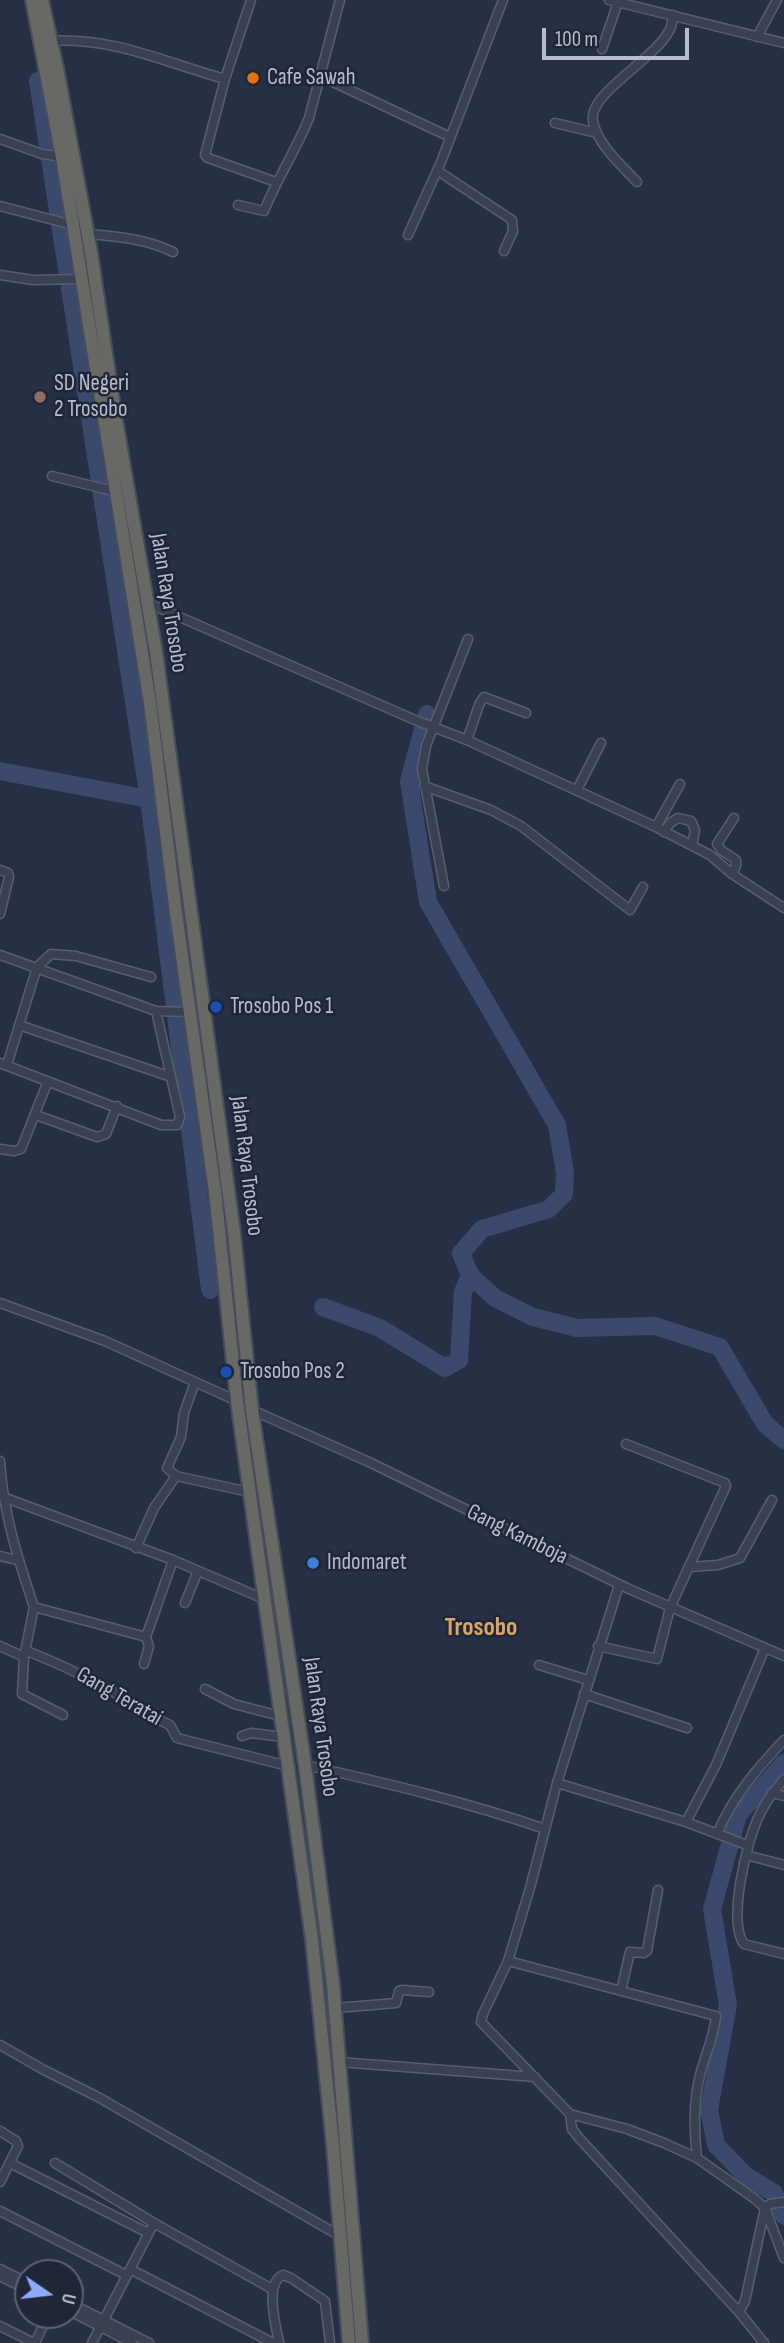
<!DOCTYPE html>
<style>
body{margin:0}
#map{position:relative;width:784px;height:2343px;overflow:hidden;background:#262f43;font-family:"Sofia Sans Condensed",sans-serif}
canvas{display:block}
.north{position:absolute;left:14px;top:2259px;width:70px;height:70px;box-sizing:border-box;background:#1f2638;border:2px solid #5c6273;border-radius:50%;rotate:104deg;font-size:19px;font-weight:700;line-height:28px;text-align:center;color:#b7bdcc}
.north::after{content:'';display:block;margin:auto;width:24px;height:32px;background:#8eaafb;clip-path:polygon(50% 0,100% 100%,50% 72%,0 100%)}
.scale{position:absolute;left:542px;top:28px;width:147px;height:32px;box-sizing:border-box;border:4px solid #b7bdcc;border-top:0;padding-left:9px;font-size:21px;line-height:24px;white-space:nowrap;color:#b7bdcc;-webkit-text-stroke:5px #1f2638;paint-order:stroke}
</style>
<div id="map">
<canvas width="784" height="2343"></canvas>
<div class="north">U</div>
<div class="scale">100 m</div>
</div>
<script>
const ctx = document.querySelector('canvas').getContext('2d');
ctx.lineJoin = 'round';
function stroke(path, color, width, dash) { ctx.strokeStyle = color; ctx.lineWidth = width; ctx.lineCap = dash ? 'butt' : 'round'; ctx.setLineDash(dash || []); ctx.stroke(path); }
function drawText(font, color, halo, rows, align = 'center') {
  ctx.font = font + ' "Sofia Sans Condensed",sans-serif'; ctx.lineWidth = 5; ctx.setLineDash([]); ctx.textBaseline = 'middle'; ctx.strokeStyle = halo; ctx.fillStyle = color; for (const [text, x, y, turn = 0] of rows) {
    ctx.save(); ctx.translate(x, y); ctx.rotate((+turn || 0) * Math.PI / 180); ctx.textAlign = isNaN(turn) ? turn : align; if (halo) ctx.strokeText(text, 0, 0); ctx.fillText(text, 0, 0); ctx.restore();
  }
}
stroke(new Path2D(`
 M38,81L149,799L210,1290
 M427,714L409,781L428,902L557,1125L565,1173L564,1194L549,1209L482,1229L461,1253L470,1275L495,1298L533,1317L577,1328L655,1326L720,1347L765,1424L784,1440
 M0,771L149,799
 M323,1307L380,1328L445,1368L459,1360L463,1292L470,1275
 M784,1763L738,1815L712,1909L728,2005L709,2110L716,2145L746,2176L774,2193L784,2216`), '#3b4a6c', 18);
const minor = new Path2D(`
 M251,0L225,79L205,155L208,158L276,182
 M609,0L784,43
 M757,37L777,0
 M48,41C116,37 163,62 225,79
 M602,49L618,2
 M320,76L450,137
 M555,123L597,133
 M0,139L42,154L62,157
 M438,171L512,220L513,231L504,251
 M637,182C622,166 604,150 596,131C594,126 592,120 593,115C596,90 657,56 669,31C672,27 672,21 673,15
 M238,205L264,211C277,179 296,150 309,118L340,0
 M0,206L73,225
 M87,234C116,236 147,239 173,252
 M408,235L441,162L503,0
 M0,275L33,280L82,279
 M52,476L117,492
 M150,604L415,720L467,740L656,827L710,855L732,874L784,908
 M467,740L479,705L484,697L526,713
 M424,786L491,810L521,826L630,910L643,887
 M577,790L601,743
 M656,827L680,784
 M664,832L670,823L678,818L691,821L695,830L692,846
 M0,870L8,873L9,877L0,914
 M732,874L736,866V860L721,850L717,844L734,818
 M444,886L422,769L426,746L468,639
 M0,955L156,1011L191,1012
 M19,1025L171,1077
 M0,1063L161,1125H177L180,1117L156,1011
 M7,1065L37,967L51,954L76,956L151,977
 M36,1115L97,1137L106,1134L117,1106
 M0,1149L14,1151L21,1149L48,1081
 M0,1303L105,1341L237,1401
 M252,1410L369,1462L629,1589L784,1656
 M0,1461C3,1513 18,1559 34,1607
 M176,1476L167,1468L181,1437L184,1413L195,1382
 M0,1496L173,1560L264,1599
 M136,1548L154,1508L176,1476L249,1492
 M0,1556L17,1560
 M689,1567L718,1565L740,1558L772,1500
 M619,1585L557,1783L530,1888L508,1961L483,2014L481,2022L570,2114L627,2129L664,2143L697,2158L755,2199L765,2208L784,2258
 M185,1603L198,1571
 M0,1646L24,1657L34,1607L146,1637L173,1560
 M598,1646L657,1659L670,1608L726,1486L725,1483L626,1444
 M27,1651C55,1662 81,1674 108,1689C129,1700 148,1716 170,1725L177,1738L288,1766
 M24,1657L22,1694L63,1715
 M144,1664L149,1646L146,1637
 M539,1665L588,1680
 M205,1689L234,1704L280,1716
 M584,1694L687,1728
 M242,1736L251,1733L284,1737
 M305,1765C386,1783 467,1802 545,1829
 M784,1779C774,1791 765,1802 759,1816C747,1840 727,1922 744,1944L784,1954
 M557,1783L686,1822L747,1845
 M772,1793L784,1796
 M686,1822L716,1765L765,1648
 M717,1834C733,1796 757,1769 784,1740
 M746,1855L784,1865
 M508,1961L716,2016C714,2037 705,2055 700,2075C693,2103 694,2130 697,2158
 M621,1991L630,1952L644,1953L647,1951L658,1890
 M336,2008L396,2003L399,1991L402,1990L429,1992
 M0,2045L44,2070L98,2097L340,2236
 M339,2062L535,2077
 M570,2114L572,2129L579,2138L739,2312L745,2301L765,2208L770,2204L784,2202
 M0,2131L16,2141L18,2146L0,2182
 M10,2163L148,2233
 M55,2163L154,2223
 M0,2211L126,2275
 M0,2269L28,2283
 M130,2269L273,2343
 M0,2276L28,2290
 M70,2303L149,2343
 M70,2311L132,2343
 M739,2312L764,2343
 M0,2326L34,2343
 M35,2343L48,2315
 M92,2343L154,2223L272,2289
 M279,2343C276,2326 264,2283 283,2275L291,2278L325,2301L330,2343`);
const trunk = new Path2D(`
 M32,0L62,157L150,703L176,913L215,1191L237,1401L312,1940L333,2146L349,2343
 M42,0L57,68L91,252L114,408L156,652L234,1233L252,1410L305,1765L333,1984L362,2343`);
stroke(minor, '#585f70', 11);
stroke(trunk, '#454c5d', 16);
stroke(minor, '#3a4152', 8);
stroke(trunk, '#686864', 12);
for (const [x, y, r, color] of [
 [253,78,7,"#e8710a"],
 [40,397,7,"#8d6e63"],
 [216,1007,7,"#1a4fb4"],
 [226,1372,7,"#1a4fb4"],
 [313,1563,7,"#3f7fe0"]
]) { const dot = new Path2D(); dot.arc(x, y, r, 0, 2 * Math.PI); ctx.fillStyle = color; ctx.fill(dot); stroke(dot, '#1f2638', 2.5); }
drawText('23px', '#b7bdcc', '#1f2638', [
 ["Cafe Sawah",267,78],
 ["SD Negeri",54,384],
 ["2 Trosobo",54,410],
 ["Trosobo Pos 1",230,1007],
 ["Trosobo Pos 2",240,1372],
 ["Indomaret",327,1563]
], 'left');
drawText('23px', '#b7bdcc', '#1f2638', [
 ["Jalan Raya Trosobo",168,603,81],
 ["Jalan Raya Trosobo",246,1166,83],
 ["Gang Kamboja",517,1535,26],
 ["Gang Teratai",119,1697,30],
 ["Jalan Raya Trosobo",320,1727,82]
]);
drawText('bold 26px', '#d9a666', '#1f2638', [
 ["Trosobo",481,1628]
]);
</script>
